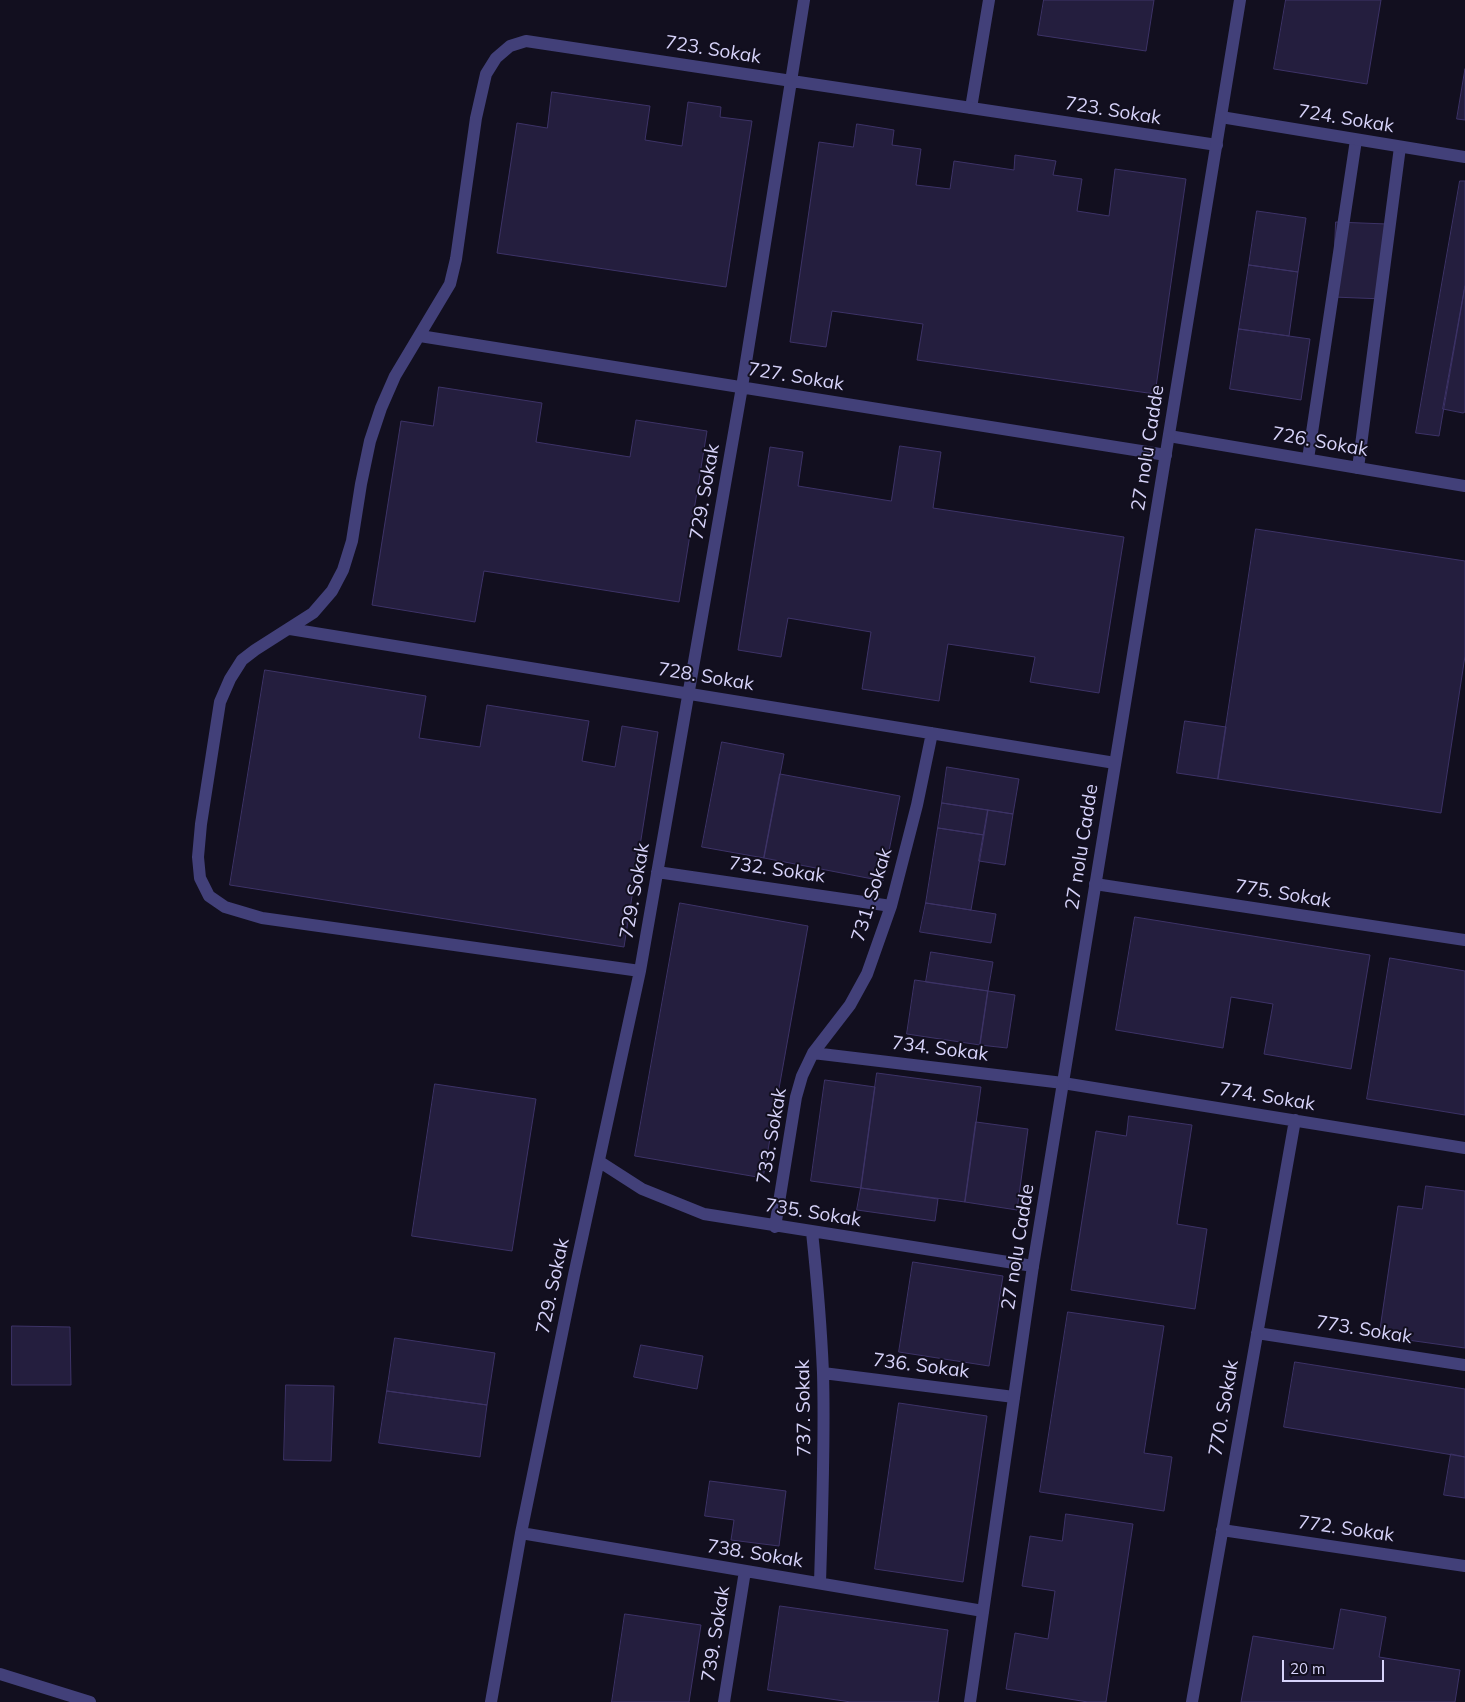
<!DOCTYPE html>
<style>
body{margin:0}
#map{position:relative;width:1465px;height:1702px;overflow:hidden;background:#120f1f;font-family:Mulish,sans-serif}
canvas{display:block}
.scale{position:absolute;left:1282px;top:1660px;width:102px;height:22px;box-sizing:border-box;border:2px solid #d7d3fa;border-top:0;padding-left:6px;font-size:15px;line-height:18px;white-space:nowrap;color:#d7d3fa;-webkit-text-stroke:4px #120f1f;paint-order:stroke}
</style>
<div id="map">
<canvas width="1465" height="1702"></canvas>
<div class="scale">20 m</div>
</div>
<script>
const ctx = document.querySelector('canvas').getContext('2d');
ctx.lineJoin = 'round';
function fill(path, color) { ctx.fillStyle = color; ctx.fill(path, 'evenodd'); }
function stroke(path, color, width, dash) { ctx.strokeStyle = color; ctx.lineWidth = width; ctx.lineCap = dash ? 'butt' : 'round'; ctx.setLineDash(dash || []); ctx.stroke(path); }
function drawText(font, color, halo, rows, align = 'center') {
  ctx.font = font + ' Mulish,sans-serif'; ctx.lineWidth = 4; ctx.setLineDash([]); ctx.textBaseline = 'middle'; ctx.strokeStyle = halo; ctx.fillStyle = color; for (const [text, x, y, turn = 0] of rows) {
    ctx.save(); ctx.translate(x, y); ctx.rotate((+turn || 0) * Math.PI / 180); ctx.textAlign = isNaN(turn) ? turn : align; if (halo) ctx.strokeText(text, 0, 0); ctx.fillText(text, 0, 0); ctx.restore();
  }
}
const building = new Path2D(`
 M1044,0H1154L1146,51L1038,35Z
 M1286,0H1381L1367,84L1274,69Z
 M1465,69V120L1457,119Z
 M552,92L650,106L645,140L682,146L688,102L721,107L720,117L752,121L726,287L497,253L517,123L547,128Z
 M857,124L894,130L892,145L921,149L916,185L950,189L954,161L1014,170L1015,155L1056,161L1053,175L1082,179L1077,211L1109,216L1115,169L1186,179L1155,394L917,360L923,324L832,311L826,347L790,342L819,142L853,147Z
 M1460,181H1465V286L1439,436L1416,433Z
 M1257,211L1306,218L1298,272L1249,265Z
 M1336,222L1387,224L1384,299L1333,297Z
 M1249,265L1298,272L1289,336L1239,329Z
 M1465,286V412L1463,413L1443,409Z
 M1239,329L1310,339L1301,400L1230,389Z
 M439,387L542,403L536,442L630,457L636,420L707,431L679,602L484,571L475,622L372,605L401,421L433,426Z
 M900,446L941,452L933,508L1124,537L1099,693L1030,682L1035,657L948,644L939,701L862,689L871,632L788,618L781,657L738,650L770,447L803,452L798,486L891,501Z
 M1256,529L1465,561V656L1441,813L1218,779Z
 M265,670L426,696L419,738L480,747L487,705L589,721L582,761L615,767L622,726L658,732L624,947L230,885Z
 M1185,721L1226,727L1218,779L1177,773Z
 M722,742L784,754L764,858L702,847Z
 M947,767L1019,779L1013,814L942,803Z
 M780,774L900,796L883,881L764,858Z
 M942,803L988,810L984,835L938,828Z
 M988,810L1013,814L1005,865L979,861Z
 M938,828L984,835L971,910L926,903Z
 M680,903L808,926L763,1178L635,1156Z
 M926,903L996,914L991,943L920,932Z
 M1135,917L1370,955L1351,1069L1264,1054L1273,1004L1231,997L1223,1048L1116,1030Z
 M931,952L993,962L988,991L926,982Z
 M1390,958L1465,971V1115L1367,1099Z
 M915,980L988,991L980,1045L907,1034Z
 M988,991L1015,995L1007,1048L980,1045Z
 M877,1073L981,1087L965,1202L861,1188Z
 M825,1080L875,1087L861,1188L811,1181Z
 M435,1084L536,1099L512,1251L412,1236Z
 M1129,1116L1192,1125L1177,1224L1207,1229L1195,1309L1071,1290L1096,1131L1126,1136Z
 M976,1122L1028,1129L1017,1210L965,1202Z
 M1426,1186L1465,1191V1348L1379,1336L1398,1206L1422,1209Z
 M861,1188L938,1199L935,1221L857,1210Z
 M913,1262L1003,1276L989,1366L899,1352Z
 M1068,1312L1164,1326L1144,1453L1172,1457L1164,1511L1040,1492Z
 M12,1326L70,1327L71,1385H12Z
 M395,1338L495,1353L487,1405L387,1391Z
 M641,1345L703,1356L697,1389L634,1377Z
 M1295,1362L1465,1389V1457L1284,1427Z
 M286,1385L334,1386L331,1461L284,1460Z
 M387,1391L487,1405L480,1457L379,1443Z
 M899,1403L987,1416L963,1582L875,1569Z
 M1451,1454L1465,1457V1498L1444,1495Z
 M710,1481L786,1491L779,1546L731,1540L734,1520L705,1516Z
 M1066,1514L1133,1524L1106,1702H1088L1006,1689L1015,1633L1048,1639L1055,1591L1022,1586L1030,1536L1062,1541Z
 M780,1606L948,1630L938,1702H851L768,1690Z
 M1341,1609L1386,1617L1379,1657L1460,1670L1455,1702H1241L1253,1636L1333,1649Z
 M625,1614L701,1625L689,1702H612Z`);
fill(building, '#241e3e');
stroke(building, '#3d3367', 1);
stroke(new Path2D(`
 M971,108L989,0
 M1308,459L1356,140
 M1358,468L1400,147`), '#424079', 12);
stroke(new Path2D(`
 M1221,117L1465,157
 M420,336L1166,455
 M1169,436L1465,486
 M290,629L1115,763
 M657,872L891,906
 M1095,884L1465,940
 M640,971L262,918L225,907L209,896L200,878L198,857L201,824L220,702L230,679L242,660L255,650L313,613L332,591L343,570L352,541L361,484L370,441L381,408L395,376L450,284L456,259L476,118L486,74L496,58L510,46L526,41L1217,145
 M813,1053L1063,1083L1465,1148
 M600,1162L642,1189L704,1214L1033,1266
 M775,1227L796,1097L802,1076L813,1053L850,1005L867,974L891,906L917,805L932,733
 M812,1232C817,1279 821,1326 823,1373C825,1443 822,1513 820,1583
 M1257,1333L1465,1365
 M823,1373L1014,1397
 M1222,1530L1465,1566
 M521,1533L983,1611
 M0,1674L90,1702
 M491,1702L521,1533L574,1275L640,971L742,387L804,0
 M724,1702L745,1571
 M1192,1702L1295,1120`), '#424079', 12);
stroke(new Path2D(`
 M970,1702L1033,1266L1240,0`), '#424079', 12);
drawText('19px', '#d7d3fa', '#120f1f', [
 ["723. Sokak",713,50,9],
 ["723. Sokak",1113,111,9],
 ["724. Sokak",1346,119,9],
 ["727. Sokak",796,377,9],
 ["726. Sokak",1320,442,10],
 ["27 nolu Cadde",1148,448,-81],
 ["729. Sokak",705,492,-80],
 ["728. Sokak",706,677,9],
 ["27 nolu Cadde",1082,847,-81],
 ["732. Sokak",777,870,8],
 ["729. Sokak",635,891,-80],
 ["775. Sokak",1283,894,9],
 ["731. Sokak",872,895,-73],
 ["734. Sokak",940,1049,7],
 ["774. Sokak",1267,1097,9],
 ["733. Sokak",772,1136,-80],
 ["735. Sokak",813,1213,9],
 ["27 nolu Cadde",1018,1247,-81],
 ["729. Sokak",553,1286,-78],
 ["773. Sokak",1364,1330,9],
 ["736. Sokak",921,1366,7],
 ["737. Sokak",804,1408,-91],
 ["770. Sokak",1224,1408,-80],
 ["772. Sokak",1346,1529,8],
 ["738. Sokak",755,1554,9],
 ["739. Sokak",716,1634,-81]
]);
</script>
